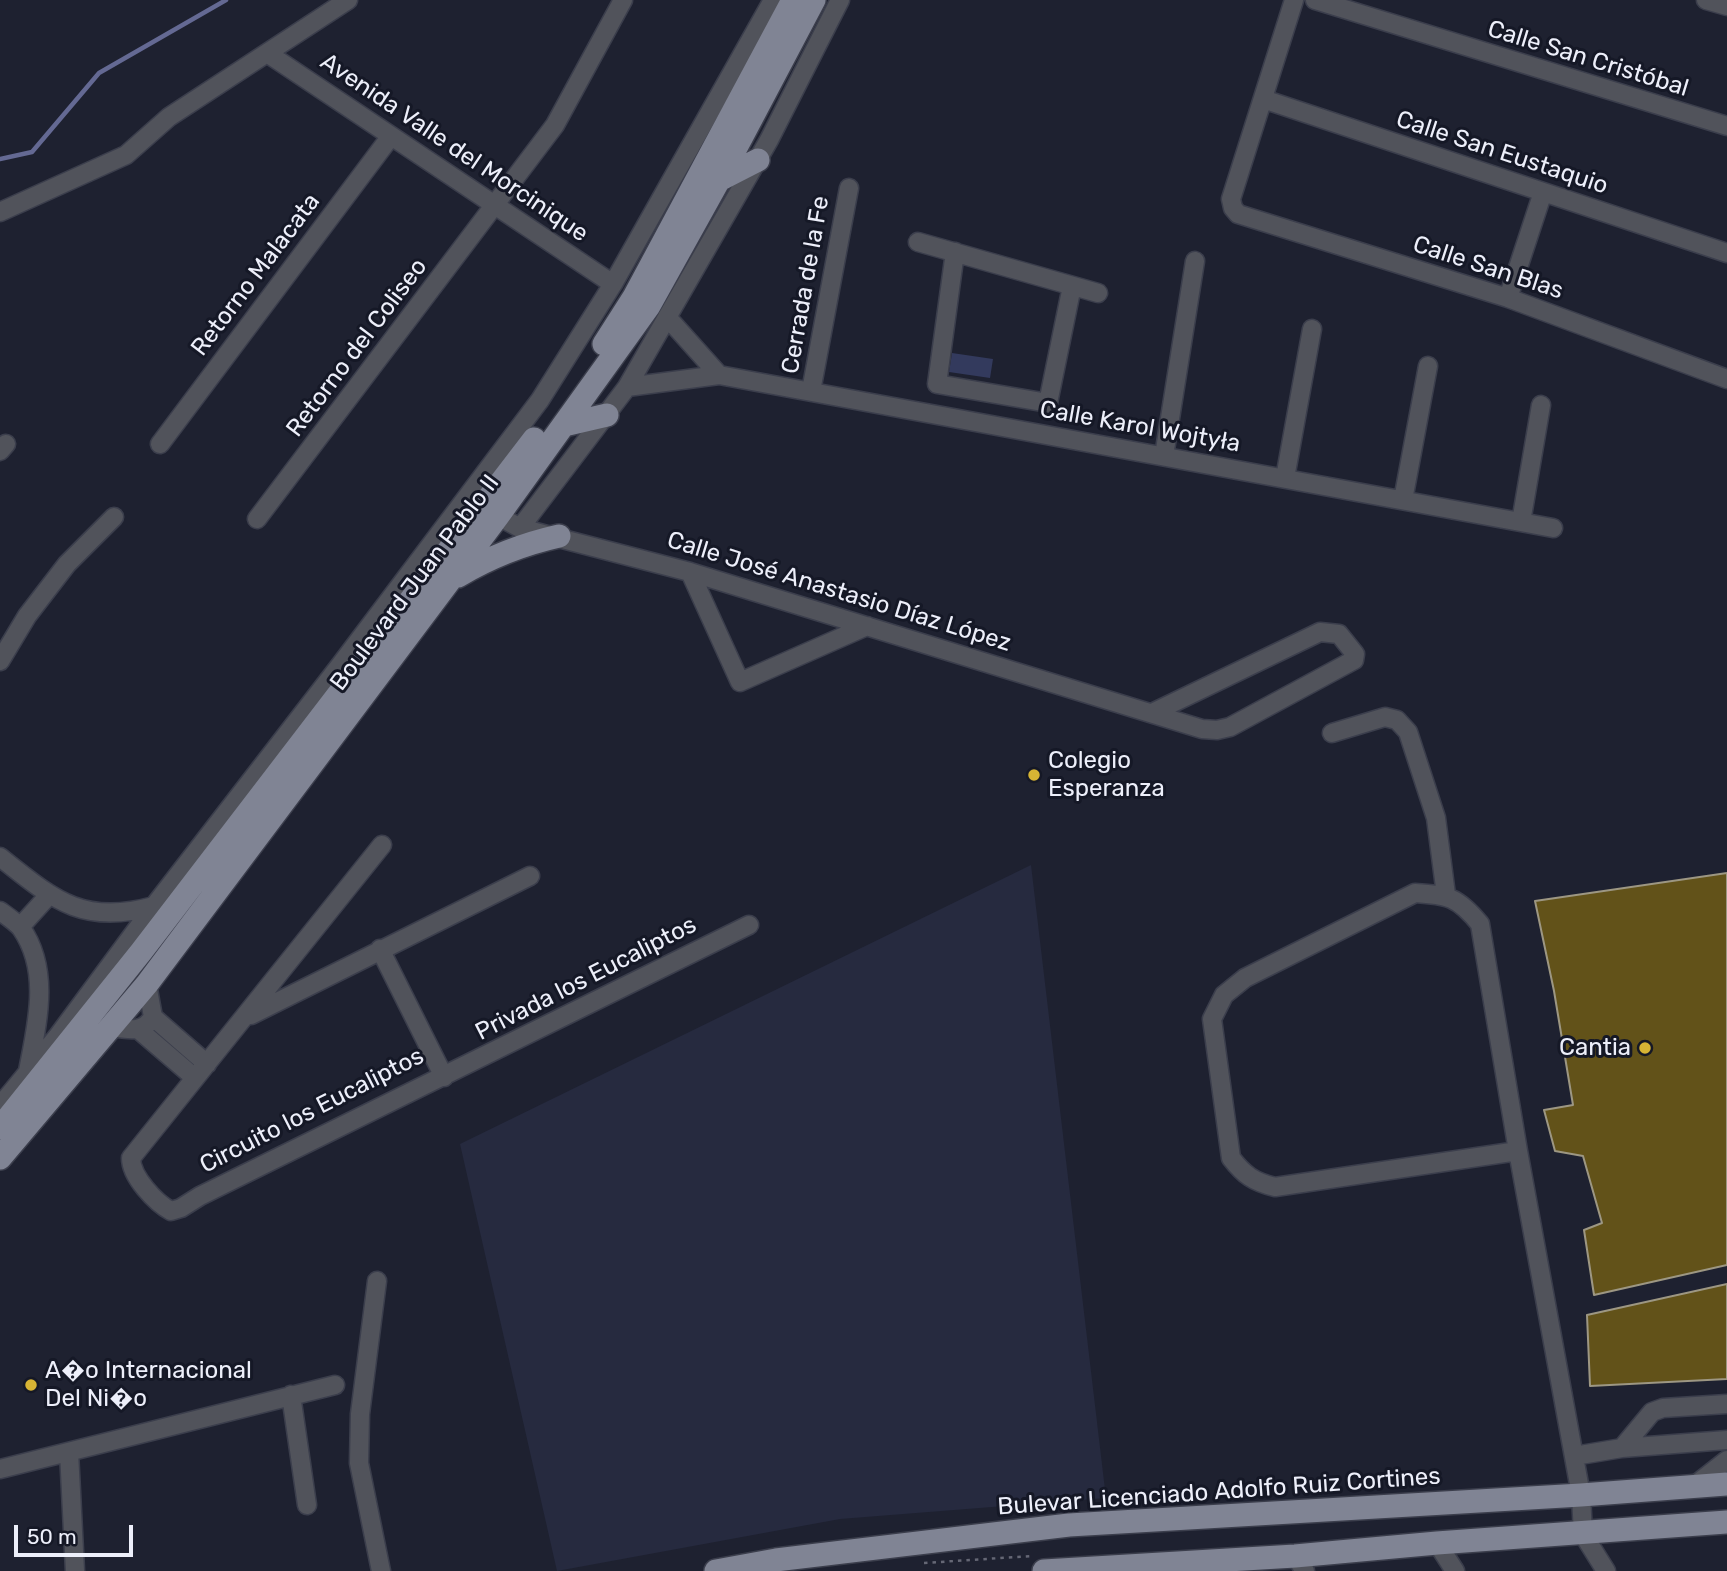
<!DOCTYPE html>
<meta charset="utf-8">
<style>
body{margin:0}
#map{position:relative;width:1727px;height:1571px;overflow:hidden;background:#1e2130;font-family:Rubik,sans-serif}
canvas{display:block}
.scale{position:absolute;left:14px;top:1525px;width:119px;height:32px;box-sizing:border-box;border:4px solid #edeffa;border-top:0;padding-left:9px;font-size:21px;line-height:24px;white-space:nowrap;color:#edeffa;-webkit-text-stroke:5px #151826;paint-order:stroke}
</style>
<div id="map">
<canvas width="1727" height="1571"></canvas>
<div class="scale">50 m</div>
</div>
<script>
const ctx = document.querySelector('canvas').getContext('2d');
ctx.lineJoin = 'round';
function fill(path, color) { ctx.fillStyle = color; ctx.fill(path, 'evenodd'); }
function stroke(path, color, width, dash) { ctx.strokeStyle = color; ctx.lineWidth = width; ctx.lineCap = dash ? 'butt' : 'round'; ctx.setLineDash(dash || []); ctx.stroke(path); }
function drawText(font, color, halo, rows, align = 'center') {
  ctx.font = font + ' Rubik,sans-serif'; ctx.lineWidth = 6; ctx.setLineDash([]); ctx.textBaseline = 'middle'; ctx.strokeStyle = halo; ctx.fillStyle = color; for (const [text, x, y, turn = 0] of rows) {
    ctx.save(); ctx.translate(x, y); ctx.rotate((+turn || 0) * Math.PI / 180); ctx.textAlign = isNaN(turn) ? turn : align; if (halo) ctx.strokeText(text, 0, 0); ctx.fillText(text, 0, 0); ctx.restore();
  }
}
fill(new Path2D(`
 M1031,865L1106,1498L840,1519L557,1571L460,1144Z`), '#262a3f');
fill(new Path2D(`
 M952,353L993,359L990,378L949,372Z`), '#333a5d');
stroke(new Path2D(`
 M0,159L32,152L99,73L226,0`), '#646993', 4.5);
const building = new Path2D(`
 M1727,873V1265L1594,1295L1584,1230L1602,1223L1583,1156L1555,1151L1544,1110L1573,1105L1554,991L1535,901Z
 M1727,1284V1379L1590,1386L1587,1315Z`);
fill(building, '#625219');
stroke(building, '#9d9783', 2);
const minor = new Path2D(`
 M1294,0L1231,199L1233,208L1238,214L1508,298L1727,379
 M1315,0L1727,126
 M1706,0L1727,6
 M267,53L613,284
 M1263,99L1727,253
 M0,212L126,155L169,117L348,0
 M918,242L1098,293
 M955,252L937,384L1048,403L1072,286
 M1508,298L1543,192
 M667,317L719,375
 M627,387L719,375L1553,528
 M811,391L849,188
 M160,444L391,136
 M0,451L6,444
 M1164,456L1195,261
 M1285,478L1312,329
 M1403,500L1428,366
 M489,511L520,528L690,572L1202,729L1217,730L1230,727L1354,660L1355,654L1339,634L1320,632L1152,713
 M257,519L555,125L623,0
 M1521,522L1541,405
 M520,528L627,387L769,140L840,0
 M690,572L740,682L867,626
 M0,661L27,616L67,564L114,517
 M1332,733L1385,717L1397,720L1408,732L1436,818L1446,895
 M382,845L131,1158C131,1177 156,1203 171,1211L181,1208L200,1196L749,925
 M0,857C53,899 82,926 154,906
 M0,911C7,916 16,922 21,928C51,971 37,1024 28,1071
 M20,927L49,895
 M380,949L444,1077
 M251,1015L530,876
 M153,1017L207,1064
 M110,1027C127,1029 143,1034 153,1017L147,984
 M139,1030L195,1078
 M0,1106L57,1037L154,906L341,664L540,400L613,284L773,0
 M1518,1151L1275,1187C1254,1182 1244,1175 1231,1158L1212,1019L1224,995L1245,978L1415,893C1448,895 1458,897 1480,924L1518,1151L1581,1495L1583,1534L1606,1571
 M377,1281L360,1414L359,1463L381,1571
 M291,1395L307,1505
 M1622,1448L1652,1412L1663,1408L1727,1404
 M69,1452L75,1571
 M1574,1456L1622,1448L1727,1440
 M0,1469L335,1385
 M1694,1486L1727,1460
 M1437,1543L1455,1571
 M1295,1556L1305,1571`);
const major = new Path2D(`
 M719,180L758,160
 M604,344L634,297L793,0
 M564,425L607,415
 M458,576C490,557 523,544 559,536
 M0,1128L141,952L534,439
 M0,1158L147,984L498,516L649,306L719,180L814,0
 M716,1571L776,1560L1069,1525L1581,1495L1727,1484
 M1044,1571L1295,1556L1437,1543L1727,1522`);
stroke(minor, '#3b3e4c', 21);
stroke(major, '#3b3e4c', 26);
stroke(new Path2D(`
 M924,1563L1032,1556`), '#656775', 2.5, [3.5, 5]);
stroke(minor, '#51535b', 18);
stroke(major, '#808494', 23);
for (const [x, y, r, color] of [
 [1034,775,7,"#d7b434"],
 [1645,1048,7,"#d7b434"],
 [31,1385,7,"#d7b434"]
]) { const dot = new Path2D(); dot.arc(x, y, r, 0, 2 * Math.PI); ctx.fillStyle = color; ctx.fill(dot); stroke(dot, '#151826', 2.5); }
drawText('24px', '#edeffa', '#151826', [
 ["Calle San Cristóbal",1588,59,17],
 ["Avenida Valle del Morcinique",454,148,34],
 ["Calle San Eustaquio",1502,153,18],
 ["Calle San Blas",1488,268,18],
 ["Retorno Malacata",256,275,-53],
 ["Cerrada de la Fe",806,285,-80],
 ["Retorno del Coliseo",357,348,-53],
 ["Calle Karol Wojtyła",1140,427,10],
 ["Boulevard Juan Pablo II",415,583,-53],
 ["Calle José Anastasio Díaz López",839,592,17],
 ["Privada los Eucaliptos",586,979,-27],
 ["Circuito los Eucaliptos",312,1111,-27],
 ["Bulevar Licenciado Adolfo Ruiz Cortines",1219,1492,-4]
]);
drawText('24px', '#edeffa', '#151826', [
 ["Colegio",1048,761],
 ["Esperanza",1048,789],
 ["Cantia",1631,1048,"right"],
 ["A�o Internacional",45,1371],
 ["Del Ni�o",45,1399]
], 'left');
</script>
